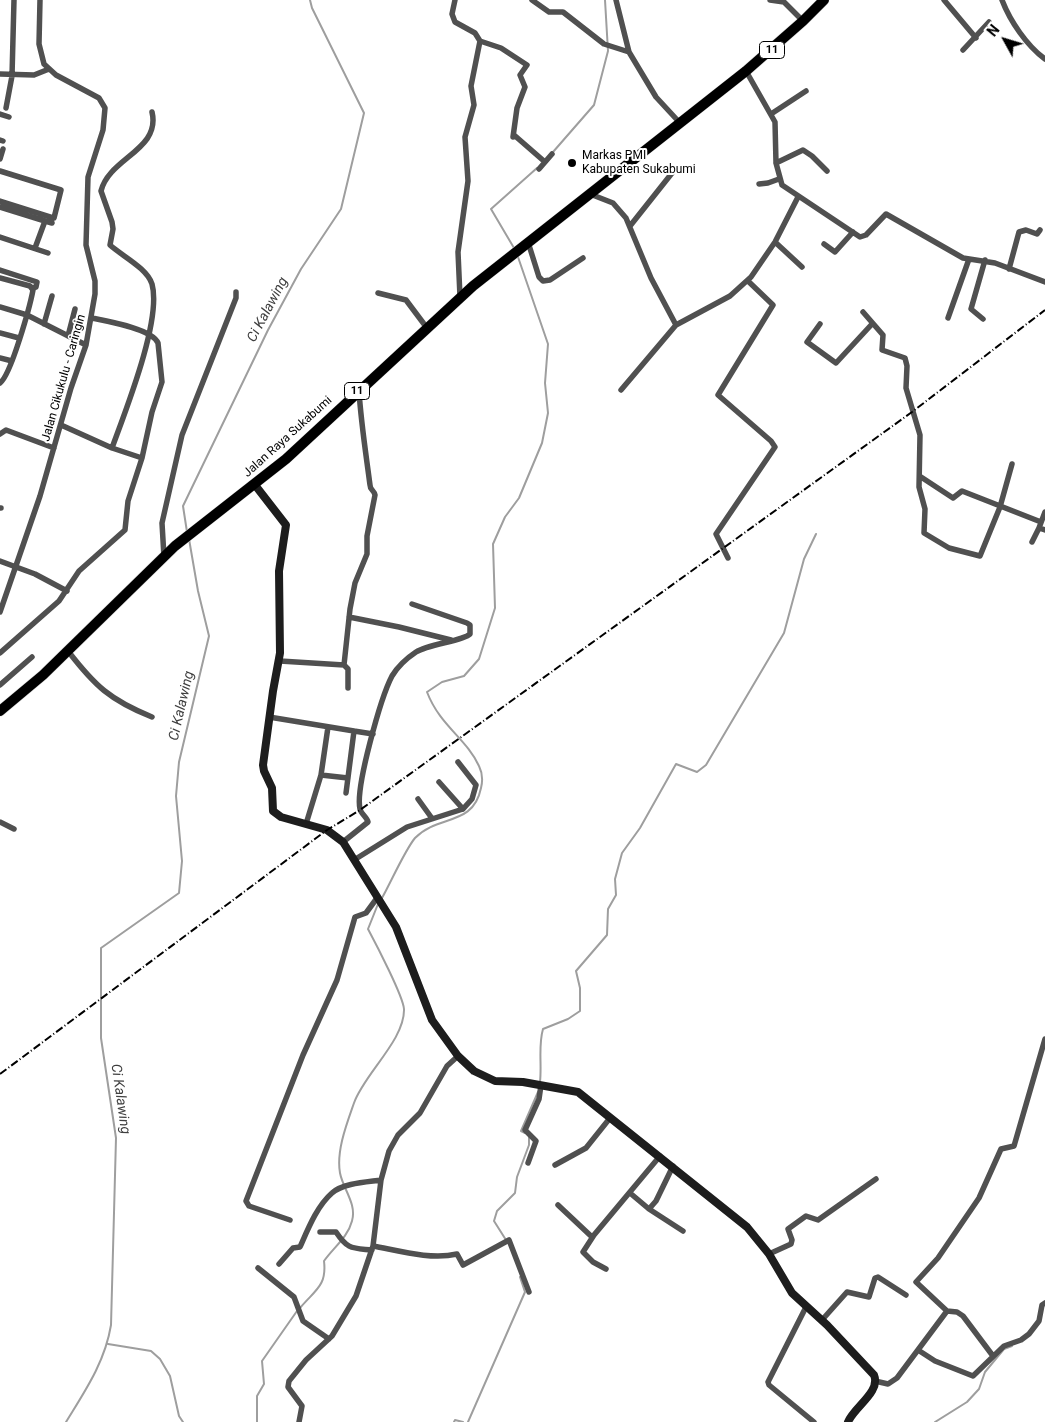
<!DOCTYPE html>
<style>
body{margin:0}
#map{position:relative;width:1045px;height:1422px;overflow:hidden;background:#fff;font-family:Roboto,sans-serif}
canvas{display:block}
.north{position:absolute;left:980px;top:15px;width:50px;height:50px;-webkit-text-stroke:4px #fff;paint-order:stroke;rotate:309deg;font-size:14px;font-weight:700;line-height:20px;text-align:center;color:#000}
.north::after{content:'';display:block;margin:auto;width:18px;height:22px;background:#000;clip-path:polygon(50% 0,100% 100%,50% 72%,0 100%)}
</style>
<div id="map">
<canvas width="1045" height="1422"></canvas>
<div class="north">N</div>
</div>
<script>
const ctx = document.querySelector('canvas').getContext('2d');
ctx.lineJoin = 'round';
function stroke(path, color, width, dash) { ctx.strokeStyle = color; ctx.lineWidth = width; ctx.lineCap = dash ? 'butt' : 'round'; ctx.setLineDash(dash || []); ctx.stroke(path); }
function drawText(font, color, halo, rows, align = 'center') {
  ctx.font = font + ' Roboto,sans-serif'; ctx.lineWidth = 4; ctx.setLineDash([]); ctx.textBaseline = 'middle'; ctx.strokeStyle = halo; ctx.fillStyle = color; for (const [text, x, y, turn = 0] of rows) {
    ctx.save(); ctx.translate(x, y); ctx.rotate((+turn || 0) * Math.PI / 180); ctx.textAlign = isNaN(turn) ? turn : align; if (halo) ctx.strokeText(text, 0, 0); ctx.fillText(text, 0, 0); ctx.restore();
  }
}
stroke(new Path2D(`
 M553,152L594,105L608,51L605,0
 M514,248L491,209L537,168
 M187,532L183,506L268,330L301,269L341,209L364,113L312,8L310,0
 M382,898C391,882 405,850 415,838C438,814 473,827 481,788C483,780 483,774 479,766C466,738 440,726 427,692L442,682L464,676L479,659L495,608L493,544L505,517L519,498L542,443L548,413L545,383L548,344L518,257
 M540,1082C542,1064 538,1046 543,1029L568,1019L580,1011V988L576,971L607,935L608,909L616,895L615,879L622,853L640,828L676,764L697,772L706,765L784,633L804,559L816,534
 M525,1133L521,1131L538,1092
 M506,1240L494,1221L497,1211L515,1193L517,1177L529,1145V1136
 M300,1308C315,1290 327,1286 324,1261C333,1248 348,1237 352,1221C357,1204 343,1189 340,1173C336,1151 347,1123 354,1103C364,1074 405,1040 404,1009C403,996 376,944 368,929L378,904
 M108,1344L151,1351L160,1359L170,1376L179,1416L183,1422
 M66,1422C85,1391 105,1362 111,1325L116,1138L101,1038V948L179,893L182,861L176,796L179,762L209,636L198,591L189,539
 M257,1422V1396L264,1384L262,1361L297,1311
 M454,1422L455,1420L463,1422
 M468,1422L525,1292L520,1277
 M935,1422L967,1402L979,1389L985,1372L1004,1349L1012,1346`), '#9e9e9e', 2);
const highway = new Path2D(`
 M0,711L43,675L175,546L286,459L473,286L746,71L803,21L824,0`);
stroke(highway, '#dbdbdb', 11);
stroke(new Path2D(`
 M455,0L452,14L455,22L475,33L480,41L471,86L474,105L465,137L468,181L458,252L460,297
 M532,0L549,12H563L604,44L629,52
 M616,0L629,52L656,97L680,123
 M770,0L784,2L803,21
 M944,0L976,38
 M1002,0C1010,21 1027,46 1045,59
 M480,41L501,48L527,65L520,75L525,87L517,108L513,137
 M963,50L989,22
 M746,71L775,122L776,163L782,185L860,237L866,235L886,214L963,258L995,263L1045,282
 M0,74L34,75L49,69
 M6,108L12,76L14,0
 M0,114L9,117
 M771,114L806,91
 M514,135L545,162
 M0,140L3,141
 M0,159L3,149
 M776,163L803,150L812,156L827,171
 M539,169L552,154
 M0,171L61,190L54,218L0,201
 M759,184L768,183L779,179
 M590,194L613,203L626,218L651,278L676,325
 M0,207L45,221L35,248
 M45,221L52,223
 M630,226L676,168
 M0,237L48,253
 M528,242L539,277L543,281L550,280L583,258
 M775,242L802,267
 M824,244L835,252L853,232
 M1009,269L1019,232L1026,230L1037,234L1040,230
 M0,270L37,282L36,287L32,288
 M0,278L30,286L33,290C30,306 11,375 0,383
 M378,293L406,300L427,328
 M0,307L27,315L86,345
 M863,312L883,335L882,350L905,358L907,366L906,388L920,435L919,487L925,509L924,533L949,548L980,556L1000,507L1012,464
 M948,318L969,259
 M983,319L971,309L985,260
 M44,324L52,296
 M820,324L807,342L836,363L872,324
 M0,333L19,338
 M68,336L75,309
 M0,358L12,361
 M621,390L676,325L730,296L751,277L775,242L798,197
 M61,425L112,448C125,412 162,320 152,284C147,268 122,256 110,245L113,229L112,222L101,191C109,158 161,150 152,112
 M0,434L6,430L54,448
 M112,448L142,458
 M921,477L953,498L962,491L1041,522
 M0,508H1
 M1045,512L1039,528L1045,530
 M1032,542L1039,528
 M164,557L162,523L182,435L236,298V292
 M728,558L716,534L775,447L771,441L718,395L773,305L748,281
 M0,561L35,574L67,591
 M0,612L40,496L71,388L86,345L95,294V281L86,245L88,177L103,130L105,108L99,98L56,75L44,64L39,44L40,0
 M349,617L399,627L451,640
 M68,651C95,686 110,700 152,717
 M0,653L59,601L79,571L125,530L128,501L142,458L152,412L162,382L158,343C153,329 107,321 92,318
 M280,661L344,665
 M0,685L32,657
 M348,688V669L344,665L350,609L355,583L367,554V536L375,495C374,490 370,490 370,485C366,454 361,423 359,391
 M269,717L354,731L346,793
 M328,727L321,775L348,778
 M354,731L373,734
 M439,782L463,809
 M418,799L431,817
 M0,822L14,829
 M306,824L321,775
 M343,842L368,822C367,817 361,814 360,809C355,788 381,697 392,676C398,666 407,658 416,652C429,644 463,641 470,634V625L467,623L412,604
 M354,860L407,827L463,809L472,799L476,785L458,762
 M528,1163L536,1141L525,1130L539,1099L541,1085
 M555,1165L586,1148L610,1118
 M630,1193L649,1209L656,1201L673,1166
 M558,1205L592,1237
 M649,1209L683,1231
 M290,1220L249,1206L246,1201L303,1055L337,980L355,917L366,913L377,898
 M320,1232H336C348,1250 352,1248 372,1250
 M373,1246C400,1251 431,1260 457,1254L463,1265L509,1240L529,1292
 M769,1254L791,1244L792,1240L788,1229L806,1216L818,1220L876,1179
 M279,1264L293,1248L300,1247C308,1229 317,1206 332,1193C343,1183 367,1182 381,1180
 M258,1268L294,1297L303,1321L329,1339
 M606,1269L593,1262L583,1252L594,1235L660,1156
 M806,1307L768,1382L769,1385L814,1422
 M947,1311L957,1312L963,1316L993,1356
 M822,1320L847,1292L869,1297L875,1278L878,1277L906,1295
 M918,1350L935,1361L973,1376L1004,1346L1021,1340L1029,1334L1039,1321L1042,1305L1045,1303
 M875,1381L888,1384L897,1378L947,1311L916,1282L938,1258L979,1198L1001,1149L1014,1146L1045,1039
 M299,1422L302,1406L288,1387L289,1381L306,1360L332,1336L356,1296L373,1246L381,1180L389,1151L398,1135L420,1113L447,1066L458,1056`), '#505050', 5.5);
stroke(new Path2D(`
 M255,485L286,525L279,571L280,653L273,691L263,765L264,771L272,788L273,811L281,817L327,830L343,842L396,927L432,1020L458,1056L474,1071L495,1081L523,1082L578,1092L747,1227L769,1254L792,1293L827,1325L874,1375C881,1392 854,1407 848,1422`), '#1d1d1d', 8);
stroke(highway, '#000', 10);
stroke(new Path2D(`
 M0,1074L327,830L360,810L912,412L1045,310`), '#000', 2, [8, 2.5, 1, 2.5]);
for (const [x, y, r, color] of [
 [572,163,5,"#000"]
]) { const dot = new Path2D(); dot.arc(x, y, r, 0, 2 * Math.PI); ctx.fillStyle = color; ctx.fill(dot); stroke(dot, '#fff', 2); }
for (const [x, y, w] of [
 [772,50,25],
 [357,391,25]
]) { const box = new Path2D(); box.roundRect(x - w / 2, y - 8.5, w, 17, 4); ctx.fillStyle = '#fff'; ctx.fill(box); stroke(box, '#000', 1); }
drawText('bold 11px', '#000', null, [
 ["11",772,50],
 ["11",357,391]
]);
drawText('12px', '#000', '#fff', [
 ["Markas PMI",582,156],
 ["Kabupaten Sukabumi",582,170]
], 'left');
drawText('12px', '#000', '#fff', [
 ["Jalan Cikukulu - Caringin",64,378,-74],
 ["Jalan Raya Sukabumi",288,437,-42]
]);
drawText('italic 14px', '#3f3f3f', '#fff', [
 ["Ci Kalawing",268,310,-62],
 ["Ci Kalawing",182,706,-77],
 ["Ci Kalawing",120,1099,82]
]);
</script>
